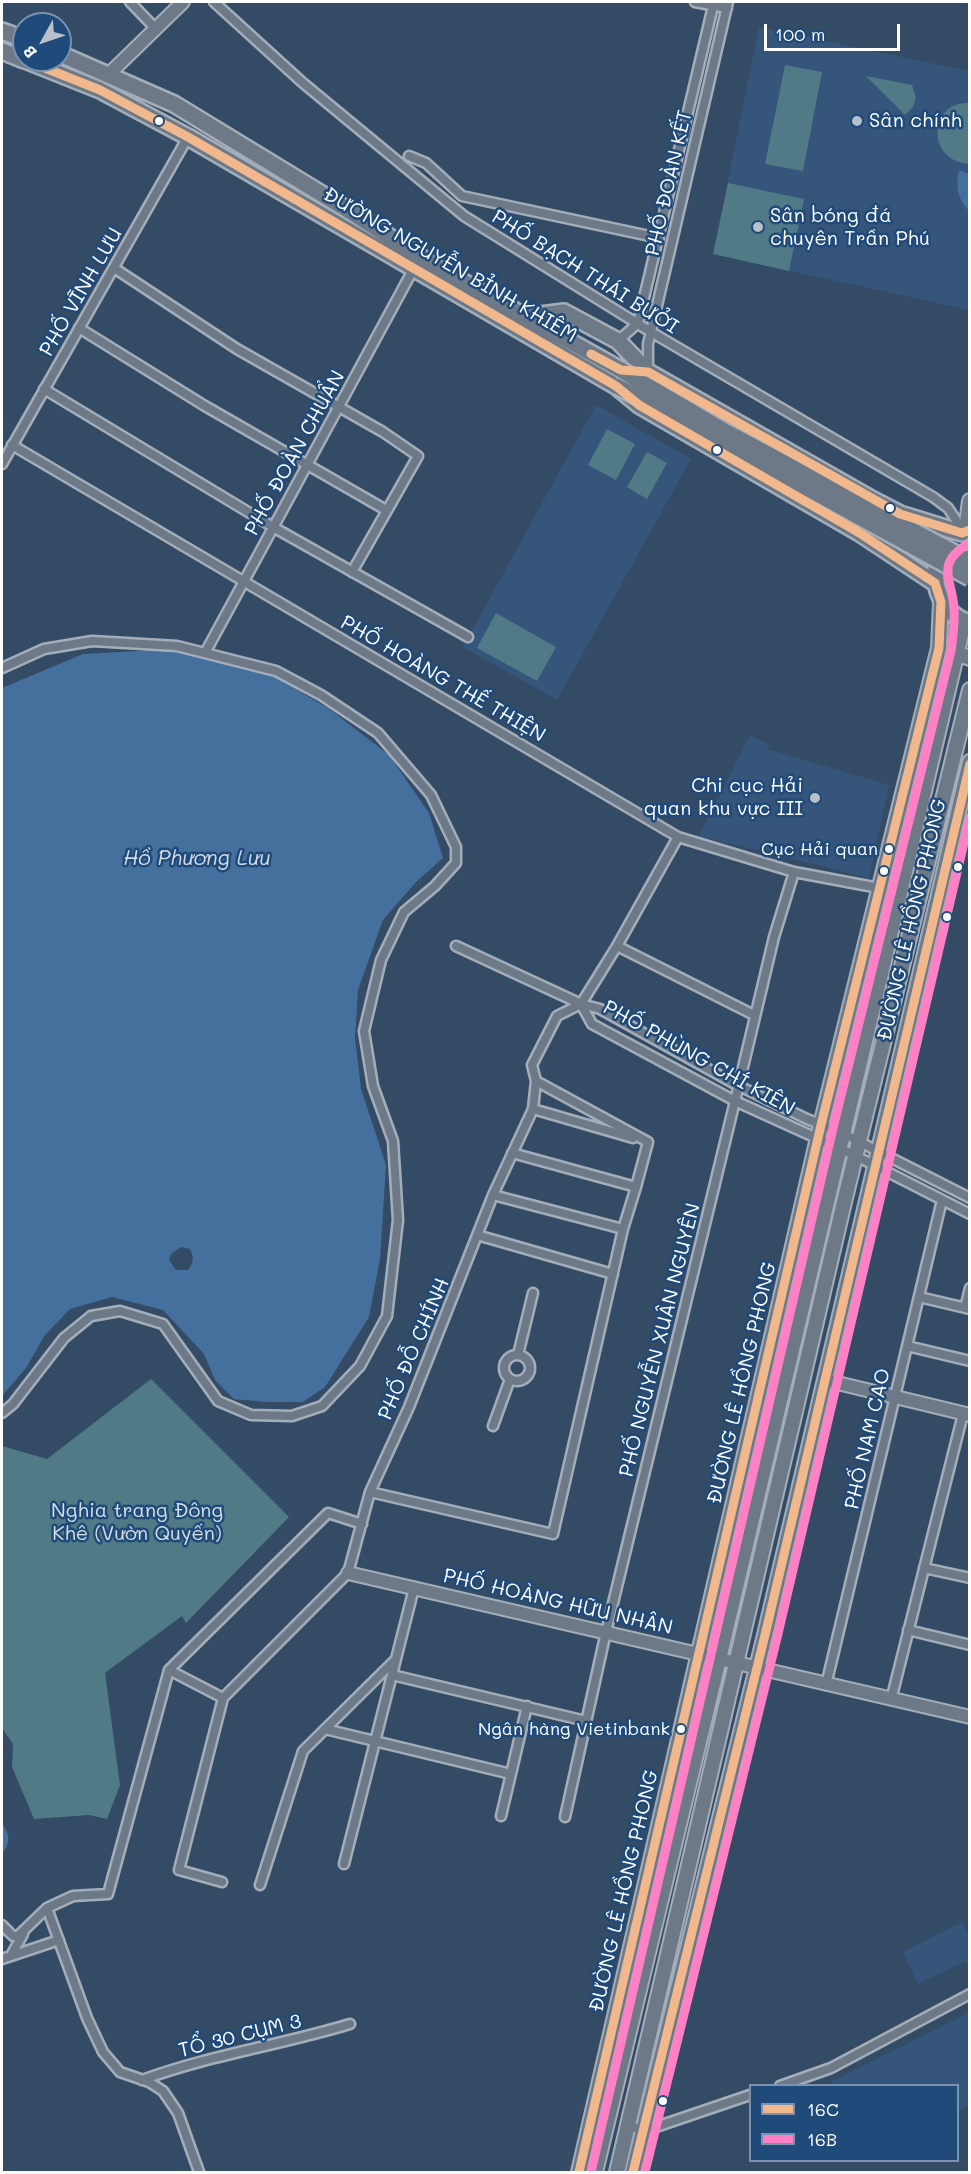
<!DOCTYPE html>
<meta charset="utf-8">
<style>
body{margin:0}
#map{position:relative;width:971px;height:2174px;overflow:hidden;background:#344b65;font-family:Mali,sans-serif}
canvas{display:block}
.frame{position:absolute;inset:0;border:3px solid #fff;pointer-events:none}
.legend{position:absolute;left:749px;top:2084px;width:210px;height:78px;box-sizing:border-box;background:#1f4a7a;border:2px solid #7992af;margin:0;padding:8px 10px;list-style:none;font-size:18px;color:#fff}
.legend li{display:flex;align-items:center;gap:12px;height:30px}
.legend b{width:30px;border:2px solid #7992af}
.north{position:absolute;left:12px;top:12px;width:60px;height:60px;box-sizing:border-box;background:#1f4a7a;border:2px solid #7992af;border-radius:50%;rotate:230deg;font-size:16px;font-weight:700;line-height:24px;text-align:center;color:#fff}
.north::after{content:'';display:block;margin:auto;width:21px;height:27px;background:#b8c0c9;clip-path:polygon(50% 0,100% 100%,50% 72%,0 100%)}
.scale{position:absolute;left:764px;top:24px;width:136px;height:27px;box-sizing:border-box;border:3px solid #fff;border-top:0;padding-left:8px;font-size:18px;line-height:21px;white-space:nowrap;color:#fff;-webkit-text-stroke:4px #1f4a7a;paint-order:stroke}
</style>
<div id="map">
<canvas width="971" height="2174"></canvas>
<div class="frame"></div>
<ul class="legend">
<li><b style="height:8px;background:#f1b78d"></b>16C</li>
<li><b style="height:8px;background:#ff80c5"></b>16B</li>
</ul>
<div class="north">B</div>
<div class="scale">100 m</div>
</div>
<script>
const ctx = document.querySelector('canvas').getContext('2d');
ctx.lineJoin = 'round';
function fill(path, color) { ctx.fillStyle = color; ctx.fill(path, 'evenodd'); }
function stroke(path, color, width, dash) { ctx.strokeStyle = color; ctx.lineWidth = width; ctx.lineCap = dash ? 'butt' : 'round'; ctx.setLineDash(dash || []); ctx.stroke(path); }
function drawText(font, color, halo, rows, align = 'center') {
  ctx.font = font + ' Mali,sans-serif'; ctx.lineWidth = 5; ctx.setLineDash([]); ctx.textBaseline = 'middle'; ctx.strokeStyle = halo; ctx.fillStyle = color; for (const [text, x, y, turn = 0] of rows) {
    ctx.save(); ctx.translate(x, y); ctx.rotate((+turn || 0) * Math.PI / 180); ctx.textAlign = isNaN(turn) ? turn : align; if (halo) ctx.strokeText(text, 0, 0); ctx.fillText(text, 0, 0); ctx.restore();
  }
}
fill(new Path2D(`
 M759,27L969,71V310L713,254Z
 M596,405L691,459L557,700L463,647Z
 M750,735L768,744L767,749L889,785L869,878L699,836Z
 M962,1922L969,1936V1968L965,1961L918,1984L903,1952Z
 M969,2013V2106L958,2111V2086L833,2085L832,2081Z`), '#36557b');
fill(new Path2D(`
 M785,65L822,72L803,171L765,164Z
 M866,76L912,85L916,98L913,107L905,115Z
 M969,103H970L969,164C925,160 929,101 969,103Z
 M728,183L804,199L789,271L713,254Z
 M607,429L635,444L616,480L588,465Z
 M647,452L667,463L647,499L627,487Z
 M496,613L556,647L537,681L477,648Z
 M151,1379L289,1517L186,1623L182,1616L105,1673L120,1785L107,1819L89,1815L34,1819L12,1767L13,1744L2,1728V1446L47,1459Z`), '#4f7a86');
fill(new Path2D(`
 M959,170L969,174V211C958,199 955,187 959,170Z
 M173,649L271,675L328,708L389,755L429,813L443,858L416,882L383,920L358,990L355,1038L361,1089L386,1165L380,1259L369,1317L325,1387L303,1402H267L234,1399L215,1380L204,1354L163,1310L112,1297L70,1309L45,1335L26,1368L2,1396V688L83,654ZM181,1247L190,1249C194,1258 194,1262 188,1270H176L169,1260L171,1254Z
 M2,1823C10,1835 11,1842 2,1854Z`), '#45709d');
const street = new Path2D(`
 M130,2L155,28
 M214,2L303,83L464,216L651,332L933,497L948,508L964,532
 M695,2L727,8
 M409,156L426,163L462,196L659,238
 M114,268L237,349L383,432L418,456L352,572
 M79,328L205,406L386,510
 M618,341L638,323L714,2
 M648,371V344L728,2
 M44,389L273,527L468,637
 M12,445L678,837L794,872L879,888
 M2,464L188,137
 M205,653L414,268
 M2,668L44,649L92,641L177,646L276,671L321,695L378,733L431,795L456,847V863L435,886L404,912L381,960L364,1031L373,1086L393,1141L398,1220L387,1316L360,1366L322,1406L292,1416L251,1415L218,1401L163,1324L120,1311L91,1316L64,1338L13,1404L2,1413
 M456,946L581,1004L600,1009L737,1085L807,1119L842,1133L970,1198
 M617,946L754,1015
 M581,1004L592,1024L735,1101L856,1156L970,1214
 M536,1081L648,1142
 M533,1109L633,1138
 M512,1153L636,1187L648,1142
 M493,1195L623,1229L636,1187
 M477,1235L613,1274
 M919,1297L970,1309
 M965,1308L970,1288
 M907,1346L970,1361
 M518,1355L533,1293
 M504 1368a13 13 0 1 1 26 0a13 13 0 1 1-26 0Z
 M493,1426L510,1379
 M370,1492L553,1534L623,1229
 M924,1568L970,1578
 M908,1630L970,1645
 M169,1670L223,1698
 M392,1675L586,1721
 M826,1685L942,1200
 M891,1700L963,1414
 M325,1729L511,1774
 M501,1816L527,1706
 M565,1817L606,1632L735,1101L774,937L794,872
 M344,1864L414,1588
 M222,1882L179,1870L223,1698L348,1573L370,1492L409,1407L493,1195L533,1109L536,1081L532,1065L557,1016L581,1004L617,946L678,837
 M260,1885L303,1751L395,1660
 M2,1925L13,1936H18L47,1908
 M12,1954L23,1934
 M2,1959L59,1940
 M142,2080C210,2055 281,2045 350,2024
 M780,2086L831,2068L970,1994
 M627,2125L644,2131L750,2095
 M199,2172L178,2113L163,2091L149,2082L120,2072L103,2052L87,2018L47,1908L73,1896L108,1894L169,1670L328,1513L362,1524`);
const secondary = new Path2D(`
 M109,74L183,2
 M825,1380L970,1415
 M348,1573L970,1717`);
const primary = new Path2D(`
 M966,531L970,501
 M953,661L962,655L970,658
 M579,2172L821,1125L939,648L941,602
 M595,2172L719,1659L964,622
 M617,2172L845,1198L970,690
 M633,2172L765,1635L970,762`);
const highway = new Path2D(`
 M2,31L24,39
 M2,51L24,60
 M60,54L174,104L343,207L433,265L621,370L648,372L873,500L900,514L962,533
 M25,60L100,90L188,137L616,386L639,405L858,532L935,583
 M525,317L564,312L618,341L648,372
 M944,549C925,575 940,615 970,623`);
stroke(street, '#a4aeba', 13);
stroke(secondary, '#a4aeba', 16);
stroke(primary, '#a4aeba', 18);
stroke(highway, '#a4aeba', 20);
stroke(street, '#6d7986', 8);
stroke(secondary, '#6d7986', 12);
stroke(primary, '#6d7986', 14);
stroke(highway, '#6d7986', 15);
const highwayBridge = new Path2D(`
 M621,370L726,432L970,561
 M616,386L659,407L970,578`);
stroke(highwayBridge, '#a4aeba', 20, []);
stroke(highwayBridge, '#6d7986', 15);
stroke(new Path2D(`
 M25,60L100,90L188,137L616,386L639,405L858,532L935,583L941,602L939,648L821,1125L579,2172
 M591,354L621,370L648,372L900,514L962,533L970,530
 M633,2172L765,1635L970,764`), '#f1b78d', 9);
stroke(new Path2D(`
 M591,2172L833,1128L951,651C953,637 955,623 954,608C952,579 934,563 970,543
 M645,2172L777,1638L970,817`), '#ff80c5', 9);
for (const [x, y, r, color] of [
 [159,121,5,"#fff"],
 [857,121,6,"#b8c0c9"],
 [758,227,6,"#b8c0c9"],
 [717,450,5,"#fff"],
 [890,508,5,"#fff"],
 [815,798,6,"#b8c0c9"],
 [889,849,5,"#fff"],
 [958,867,5,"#fff"],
 [884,871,5,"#fff"],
 [947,917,5,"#fff"],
 [681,1729,5,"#fff"],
 [663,2101,5,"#fff"]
]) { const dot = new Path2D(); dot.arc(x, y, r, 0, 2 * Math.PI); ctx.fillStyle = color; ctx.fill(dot); stroke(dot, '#1f4a7a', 2); }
drawText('18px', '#fff', '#1f4a7a', [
 ["Cục Hải quan",878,849],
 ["Ngân hàng Vietinbank",670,1729]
], 'right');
drawText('20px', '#fff', '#1f4a7a', [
 ["Sân chính",869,121],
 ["Sân bóng đá",770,216],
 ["chuyên Trần Phú",770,239],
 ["Chi cục Hải",803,786,"right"],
 ["quan khu vực III",803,809,"right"]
], 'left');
drawText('20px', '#fff', '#1f4a7a', [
 ["PHỐ ĐOÀN KẾT",669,183,-77],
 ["ĐƯỜNG NGUYỄN BỈNH KHIÊM",450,265,30],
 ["PHỐ BẠCH THÁI BƯỞI",585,272,32],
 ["PHỐ VĨNH LƯU",81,292,-60],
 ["PHỐ ĐOÀN CHUẨN",295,453,-61],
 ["PHỐ HOÀNG THẾ THIỆN",443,679,30],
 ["ĐƯỜNG LÊ HỒNG PHONG",912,920,-77],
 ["PHỐ PHÙNG CHÍ KIÊN",699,1058,29],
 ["PHỐ NGUYỄN XUÂN NGUYÊN",660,1340,-76],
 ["PHỐ ĐỖ CHÍNH",414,1349,-67],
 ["ĐƯỜNG LÊ HỒNG PHONG",742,1383,-77],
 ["PHỐ NAM CAO",868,1439,-77],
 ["PHỐ HOÀNG HỮU NHÂN",558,1602,13],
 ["ĐƯỜNG LÊ HỒNG PHONG",624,1891,-77],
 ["TỔ 30 CỤM 3",240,2036,-14]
]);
drawText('20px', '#d4e0e2', '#1f4a7a', [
 ["Nghia trang Đông",137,1511],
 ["Khê (Vườn Quyến)",137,1534]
]);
drawText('italic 21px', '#d1dce8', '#1f4a7a', [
 ["Hồ Phương Lưu",197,859]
]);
</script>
